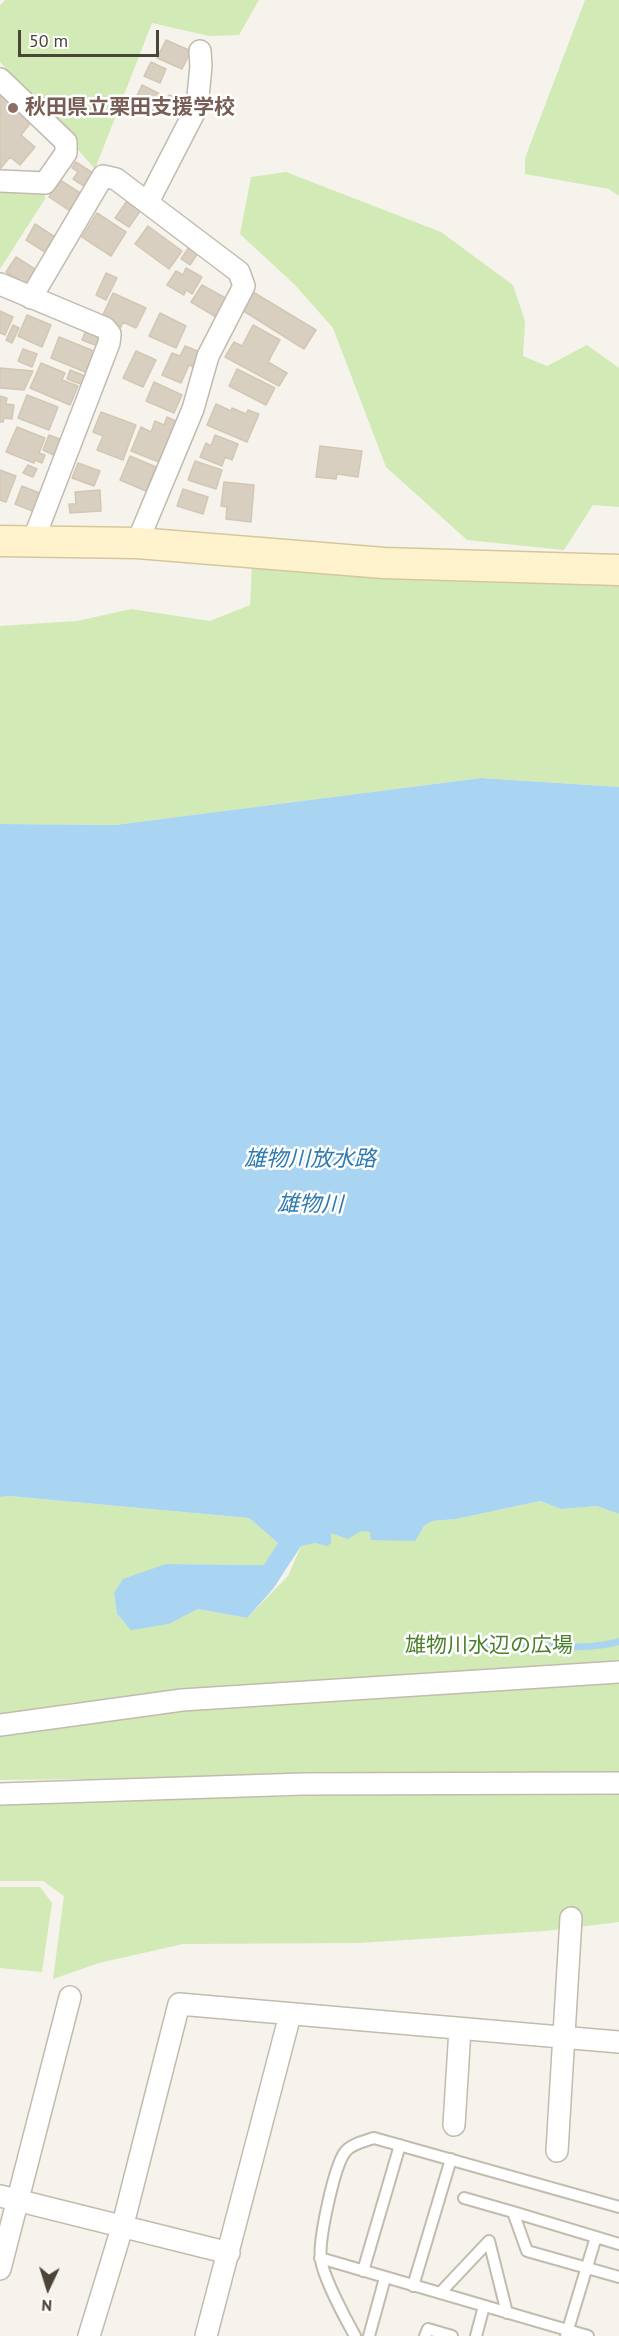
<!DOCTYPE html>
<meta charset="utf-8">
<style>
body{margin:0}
#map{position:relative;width:619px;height:2336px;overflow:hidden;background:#f6f3ec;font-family:"PT Sans",sans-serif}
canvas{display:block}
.north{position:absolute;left:18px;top:2258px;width:60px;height:60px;-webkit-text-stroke:4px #fff;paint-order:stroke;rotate:184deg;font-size:16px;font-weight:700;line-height:24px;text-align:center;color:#4b4439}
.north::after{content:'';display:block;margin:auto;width:21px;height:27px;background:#4b4439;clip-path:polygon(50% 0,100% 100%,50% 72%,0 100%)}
.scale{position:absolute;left:18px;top:30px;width:141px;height:27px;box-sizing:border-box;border:3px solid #4b4439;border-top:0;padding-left:8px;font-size:18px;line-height:21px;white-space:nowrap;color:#4b4439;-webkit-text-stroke:4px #fff;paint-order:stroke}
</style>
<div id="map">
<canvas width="619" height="2336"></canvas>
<div class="north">N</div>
<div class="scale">50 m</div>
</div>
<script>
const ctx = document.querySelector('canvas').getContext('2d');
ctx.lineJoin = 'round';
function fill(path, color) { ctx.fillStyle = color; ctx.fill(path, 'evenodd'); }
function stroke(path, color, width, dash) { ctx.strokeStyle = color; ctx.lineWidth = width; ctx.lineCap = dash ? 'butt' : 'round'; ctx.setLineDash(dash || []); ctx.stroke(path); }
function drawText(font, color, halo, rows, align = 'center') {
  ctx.font = font + ' "PT Sans","Noto Sans JP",sans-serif'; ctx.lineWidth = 5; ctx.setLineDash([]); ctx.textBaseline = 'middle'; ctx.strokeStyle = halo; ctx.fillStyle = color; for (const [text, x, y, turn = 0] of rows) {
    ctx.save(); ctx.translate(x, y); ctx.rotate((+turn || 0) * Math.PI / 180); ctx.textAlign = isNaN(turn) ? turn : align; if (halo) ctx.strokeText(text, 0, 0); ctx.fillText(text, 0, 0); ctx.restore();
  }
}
fill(new Path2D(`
 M5,0H259L239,35L209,36L152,23L95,169L0,62V5Z
 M585,0H619V196L609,189L525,174V158Z
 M286,172L441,232L513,285L525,321L523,356L547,366L587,345L619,368V507L593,505L564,550L467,540L386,467L333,328L295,285L240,234L251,177Z
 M0,181L45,183V199L0,269Z
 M252,564L619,580V787L481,778L115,825L0,824V626L77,621L131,609L210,621L250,605Z
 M9,1496L249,1518L278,1543L265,1565L166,1564L114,1593L117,1614L131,1629L169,1624L198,1609L247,1618L288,1576L301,1546C314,1543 320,1536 331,1533C357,1525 389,1536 414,1541L424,1526L432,1521L456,1519L540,1501L561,1509L597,1506L619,1514V1773L0,1780V1497Z
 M465,1792L619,1793V1922L545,1931L359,1943L183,1944L99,1963L53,1979L64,1896L43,1881H0V1804Z
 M0,1887H40L52,1903L42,1972L0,1968Z`), '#d2eab5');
fill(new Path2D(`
 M481,778L619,787V1514L597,1506L561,1509L540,1501L456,1519L432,1521L424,1526L415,1541L371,1540L370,1532L361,1531L348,1539L331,1533V1543L327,1546L315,1543L301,1546L273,1589L247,1618L198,1609L169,1624L131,1630L117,1614L114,1593L123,1579L166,1564L264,1565L278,1543L249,1518L9,1496L0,1497V824L115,825Z
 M619,1638V1645C585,1655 536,1646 498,1654L489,1653L484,1649V1642L491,1640C534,1639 576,1650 619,1638Z`), '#a9d4f2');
const building = new Path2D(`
 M166,40L191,51L182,69L157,58Z
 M151,62L166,69L160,83L144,76Z
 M142,85L164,96L155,117L132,107Z
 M0,93L33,120L21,135L35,147L20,165L10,157L0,169Z
 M169,95L187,104L185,110L165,101Z
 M76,162L96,175L87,188L73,179L78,172L72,168Z
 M60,180L85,196L73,213L49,197Z
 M127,201L141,210L129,227L115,218Z
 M97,213L126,232L111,256L82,237Z
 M35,224L58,239L48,254L26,240Z
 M148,226L182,251L169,269L135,244Z
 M189,247L198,253L190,265L181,259Z
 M16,257L38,271L29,286L6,272Z
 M186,268L202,277L192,294L186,290L184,295L167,285L176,271L183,275Z
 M106,273L117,278L106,300L96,295Z
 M202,285L229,300L218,318L191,302Z
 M253,292L316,330L304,349L242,310Z
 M113,293L146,308L136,328L123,322L120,329L101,319Z
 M0,311L13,317L5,335L0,333Z
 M160,313L186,326L176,348L149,336Z
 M27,315L51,325L42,347L18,336Z
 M13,325L19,328L12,343L6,340Z
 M253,325L280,340L268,362L287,373L279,386L225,357L234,342L242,346Z
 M87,328L105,335L100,347L82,340Z
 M59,337L99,353L90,374L51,358Z
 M185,346L200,352L193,367L189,365L181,383L162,375L172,353L180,356Z
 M23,349L37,354L32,367L18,361Z
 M136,351L156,360L143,387L123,378Z
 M41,363L65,373L62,380L78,386L70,405L30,388Z
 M0,368L33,371L24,390L0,388Z
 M237,369L275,388L266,405L229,386Z
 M70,370L90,378L86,386L67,379Z
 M154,382L182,395L174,413L146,401Z
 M27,395L58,407L49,430L18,418Z
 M0,396L7,398L6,404L14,405L12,419L4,418L3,422H0Z
 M216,404L231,411L232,408L246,414L248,410L259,414L247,442L207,425Z
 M101,412L136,425L123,460L97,450L103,436L93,432Z
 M167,417L176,421L159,462L131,451L141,427L151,432L155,421L164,425Z
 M17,427L45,438L39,453L45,455L42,463L35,460L34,463L6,452Z
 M49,435L65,441L58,457L43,450Z
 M215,435L238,444L232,460L225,457L222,466L200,457L206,443L211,446Z
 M320,446L362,451L358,477L337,474L336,479L316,477Z
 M130,456L156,467L146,491L120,480Z
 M195,461L222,470L216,489L188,480Z
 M78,463L100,471L94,486L72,478Z
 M28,465L37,469L33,477L23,473Z
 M0,470L16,476L6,502L0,500Z
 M224,482L254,485L251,522L226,519L227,507L221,506Z
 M22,486L42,494L35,512L15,504Z
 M183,489L208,497L203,514L177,506Z
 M100,490L101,511L70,513L69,504H76L75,492Z`);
fill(building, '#d8cfc1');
stroke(building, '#d3c7b4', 1.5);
const lane = new Path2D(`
 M464,2198L513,2212L527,2251L619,2277
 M513,2212L619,2244
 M320,2258L588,2336
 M363,2271L400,2145
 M413,2286L451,2159
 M440,2293L489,2241L507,2313
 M355,2336C345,2318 324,2278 321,2260C318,2241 334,2167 345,2152C351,2144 365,2141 374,2138L619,2207
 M369,2336L385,2278
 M425,2336L428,2329L452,2336
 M476,2336L484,2306
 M566,2336L596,2237`);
const street = new Path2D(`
 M0,79L66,142V153L45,183L0,181
 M148,202L197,107L201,66L200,51
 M0,284L105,328L110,334L109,343L33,541
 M31,298L103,176L116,179L239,272L244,286L208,356L193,409L137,543
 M0,1725L182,1700L619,1672
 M0,1794L304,1784L619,1783
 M454,2125L460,2029
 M557,2151L571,1918
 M0,2196L229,2253
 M0,2269L70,1997
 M89,2336L122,2228L179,2004L619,2042
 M206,2336L290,2015`);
const secondary = new Path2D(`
 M0,541L137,543L384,563L619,570`);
stroke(lane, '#c2bbae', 14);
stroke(street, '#c2bbae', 24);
stroke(secondary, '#d6c79b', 33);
stroke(lane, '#fff', 10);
stroke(street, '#fff', 21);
stroke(secondary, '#fff3cd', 30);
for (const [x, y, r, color] of [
 [13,108,6,"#8d6e63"]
]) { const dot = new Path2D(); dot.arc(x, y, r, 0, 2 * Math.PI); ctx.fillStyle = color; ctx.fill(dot); stroke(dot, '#fff', 2); }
drawText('bold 21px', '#785e54', '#fff', [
 ["秋田県立栗田支援学校",25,108]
], 'left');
drawText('21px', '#4a7f2a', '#fff', [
 ["雄物川水辺の広場",489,1646]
]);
drawText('italic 22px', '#2e7ab2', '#fff', [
 ["雄物川放水路",310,1160],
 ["雄物川",310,1205,1]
]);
</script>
